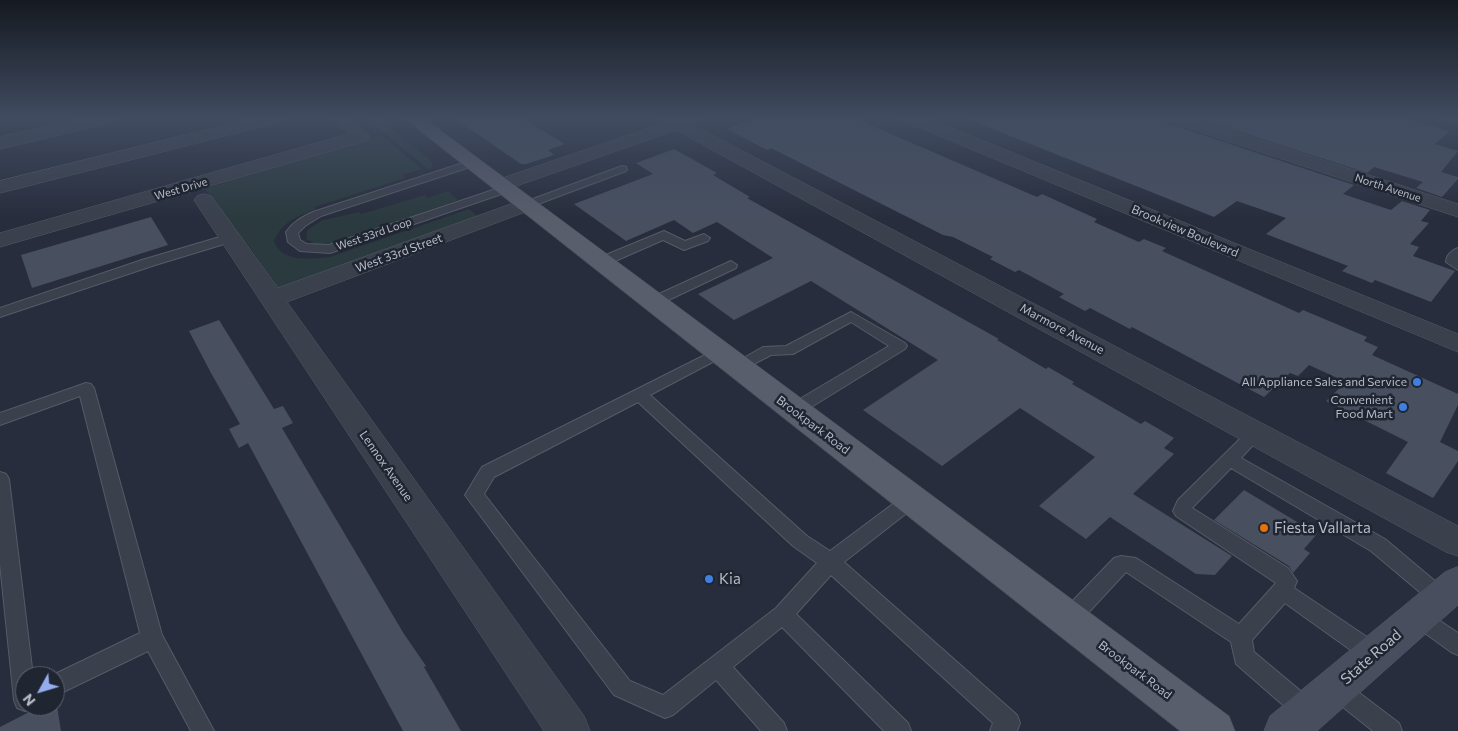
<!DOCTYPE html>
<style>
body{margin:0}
#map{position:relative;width:1458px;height:731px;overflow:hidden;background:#272d3c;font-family:Commissioner,sans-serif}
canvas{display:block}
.north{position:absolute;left:15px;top:666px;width:50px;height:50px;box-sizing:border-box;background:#1f2531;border:1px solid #5b616d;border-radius:50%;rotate:231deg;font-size:14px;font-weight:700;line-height:20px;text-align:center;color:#b6bbc7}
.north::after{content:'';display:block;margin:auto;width:18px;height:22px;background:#95aced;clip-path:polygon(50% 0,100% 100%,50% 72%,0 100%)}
</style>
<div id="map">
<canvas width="1458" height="731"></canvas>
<div class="north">N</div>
</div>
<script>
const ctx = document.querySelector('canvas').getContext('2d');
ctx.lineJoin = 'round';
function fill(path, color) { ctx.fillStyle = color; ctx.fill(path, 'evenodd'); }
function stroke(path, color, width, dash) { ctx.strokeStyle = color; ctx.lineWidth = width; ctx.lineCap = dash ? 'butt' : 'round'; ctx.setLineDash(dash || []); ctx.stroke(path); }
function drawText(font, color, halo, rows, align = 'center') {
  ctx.font = font + ' Commissioner,sans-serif'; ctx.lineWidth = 5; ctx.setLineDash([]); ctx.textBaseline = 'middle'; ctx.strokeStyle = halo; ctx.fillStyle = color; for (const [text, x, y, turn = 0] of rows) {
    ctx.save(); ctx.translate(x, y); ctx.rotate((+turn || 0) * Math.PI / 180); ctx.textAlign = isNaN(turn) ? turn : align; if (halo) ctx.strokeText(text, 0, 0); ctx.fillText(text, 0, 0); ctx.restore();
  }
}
fill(new Path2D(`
 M366,118H378L432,162V166L429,170Z
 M381,135L422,169L403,175L405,178L315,207L316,209C298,216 282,222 274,241C282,263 310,259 330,257L469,209L482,220L282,293L248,245L230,226L205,189Z
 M448,191L458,200L335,243L316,244L306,239L307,230L323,220L360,212V214L369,212L425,195L428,198Z`), '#2a3a3e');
fill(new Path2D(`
 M454,118H522L565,144L548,150L554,155L526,164H521Z
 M757,118H854L1037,197L1042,194L1097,219L1094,222L1139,242L1144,239L1166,248L1162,251L1299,313L1303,310L1367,337L1364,341L1378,347L1372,355L1458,394V405L1440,442L1458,451V461L1433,498L1386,473L1408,442L1326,401L1346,382L1309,365L1298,376L1290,373L1264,397L1132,327L1130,329L1090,308L1085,311L1059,297L1064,294L1019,270L1015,272L990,259L993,257L953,237L943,235L771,148L767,150L727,129Z
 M965,118H1165L1169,124L1354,185L1343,194L1391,210L1402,201L1430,210L1421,221L1429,223L1410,244L1419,247L1413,256L1455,271L1431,302L1375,280L1372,283L1342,271L1348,266L1266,234L1286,218L1237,201L1214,217Z
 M1198,118H1403L1450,131L1435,144L1458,151L1441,172L1458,177V179L1442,197L1416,188L1423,182L1374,167L1367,173Z
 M674,149L717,173L713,175L750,197L747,198L999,339L997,340L1046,369L1048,367L1074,382L1072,384L1141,424L1145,421L1174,438L1164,448L1174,454L1133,494L1232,556L1215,575L1196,574L1110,517L1086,539L1039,506L1095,457L1020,408L942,466L863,410L938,360L811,281L734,320L698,294L773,258L717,222L693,233L674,220L626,241L574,204L653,174L636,163Z
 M151,217L168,245L32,288L21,255Z
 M219,320L274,409L283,406L293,423L282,428L404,634L426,666L424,667L461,731H403L248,443L239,448L229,429L240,424L211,373L189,331Z
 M1244,490L1317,534L1304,549L1310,553L1293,573L1289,566L1214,520Z
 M41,706H57L61,731H0V727Z`), '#485060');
const service = new Path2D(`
 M472,160L476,161L477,163L476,165L321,216L305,226L298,233L300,240L307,244L329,245L502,187H510L512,189L510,191L330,253L300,251L288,242L286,232C293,222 302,217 313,212Z
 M622,166L626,167L627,169L626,171L530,207L526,208L520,205L522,203Z
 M664,231L685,241L704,234L710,238L708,241L684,250L663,240L606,265L601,266L595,262L596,259Z
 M230,234L234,235L236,238L234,241L152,266L0,317V308L142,260Z
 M1458,248V270L1446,262C1446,255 1452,250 1458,248Z
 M731,261L737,265L736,268L658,305H648L646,302L648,299Z
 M851,312L905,343L907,346L905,349L800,414L794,416L788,414L786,410L788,406L889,346L851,322L793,354L771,355L738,372L733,370L730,367L733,364L763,347L786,346Z
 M719,348L724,350L726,353L724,356L650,395L807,536L830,551L905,495L911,493L917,495L920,500L917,505L844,562L1017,715L1020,723L1017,731H990L993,723L831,575L796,614L908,723L911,731H884L782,627L733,667L784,723L787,731H761L716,680L673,715L665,718L614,695L465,495L482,467ZM638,402L793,546L817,563L776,608L663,695L630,681L484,494L494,477Z
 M86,383L91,384L94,388L162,635L214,731H191L148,651L55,696V676H51L140,633L80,396L0,425V413Z
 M1256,427L1262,429L1264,433L1241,458L1385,539L1448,592L1451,598L1448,604L1441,607L1434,604L1371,551L1231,468L1192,508L1288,568L1297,581L1294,588L1382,647L1385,654L1382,661L1374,664L1366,661L1285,603L1252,640L1254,652L1315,703L1318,711L1315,719L1307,722L1299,719L1236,664L1231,642L1126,572L1075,627L1068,629L1061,627L1058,620L1061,613L1114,558L1121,556L1136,558L1239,624L1276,583L1176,516L1173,511L1178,500L1250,429Z
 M0,472L6,474L9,479L33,676H25V706H34L25,711L17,708L14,700L0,564Z
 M1418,608L1425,611L1458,633V655L1451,652L1411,623L1408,617L1411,611Z
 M1337,678L1345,682L1399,723L1402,731H1373L1329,696L1326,689L1329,682Z`);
const minor = new Path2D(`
 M87,118H118L115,122L0,149V137Z
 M254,118H283L280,122L0,193V181Z
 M331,118H350L370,136L368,140L0,247V233L348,134Z
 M658,118H696L698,120L693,125L1458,526V556L1446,552L676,130L508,189L501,191L494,189L491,185L494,181L663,123Z
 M903,118H927L1458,334V352L906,122Z
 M1167,118H1193L1458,204V217L1170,122Z
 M1444,118H1458V124L1447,122Z
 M204,194L211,196L278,288L519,201L526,199L533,201L537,205L533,209L287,302L584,716L590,731H544L194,200L197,196Z`);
const secondary = new Path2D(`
 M1458,567V605L1317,731H1264L1270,716L1445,572Z`);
const primary = new Path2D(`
 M404,118H424L1229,716L1235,731H1180Z`);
stroke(service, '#555b67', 2);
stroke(minor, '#555b67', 1);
stroke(secondary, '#555b67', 1);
stroke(primary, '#434955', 1);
fill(service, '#3a404c');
fill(minor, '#3a404c');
fill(secondary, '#494e5f');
fill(primary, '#595e6c');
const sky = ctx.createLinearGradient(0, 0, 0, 220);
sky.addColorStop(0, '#151921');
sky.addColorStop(0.54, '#414c61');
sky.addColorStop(1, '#414c6100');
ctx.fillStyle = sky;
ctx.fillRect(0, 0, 1458, 220);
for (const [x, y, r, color] of [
 [1417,382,5,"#3f7fe0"],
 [1403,407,5,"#3f7fe0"],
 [1264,528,5,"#e8710a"],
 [709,579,5,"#3f7fe0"]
]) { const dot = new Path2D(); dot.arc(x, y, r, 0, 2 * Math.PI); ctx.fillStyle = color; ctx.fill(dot); stroke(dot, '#1f2531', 2); }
drawText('11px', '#b6bbc7', '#1f2531', [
 ["North Avenue",1388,188,18],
 ["West Drive",181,189,-16],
 ["West 33rd Loop",374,234,-19]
]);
drawText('12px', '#b6bbc7', '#1f2531', [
 ["Brookview Boulevard",1185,231,23],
 ["West 33rd Street",399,253,-20],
 ["Marmore Avenue",1062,329,28],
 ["Brookpark Road",813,425,37],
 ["Lennox Avenue",386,466,55],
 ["Brookpark Road",1135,670,37]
]);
drawText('12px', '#b6bbc7', '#1f2531', [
 ["All Appliance Sales and Service",1407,382],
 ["Convenient",1393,400],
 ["Food Mart",1393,414]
], 'right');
drawText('15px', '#b6bbc7', '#1f2531', [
 ["Fiesta Vallarta",1274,528],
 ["Kia",719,579]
], 'left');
drawText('15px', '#b6bbc7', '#1f2531', [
 ["State Road",1371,657,-41]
]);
</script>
